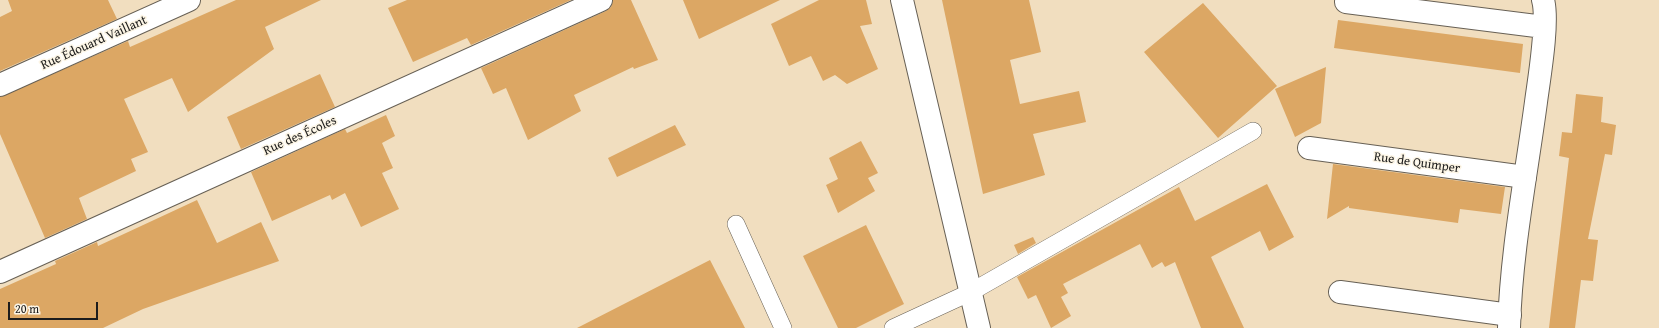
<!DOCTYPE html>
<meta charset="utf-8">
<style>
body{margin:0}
#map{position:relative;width:1659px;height:328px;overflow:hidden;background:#f1debf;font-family:"Gentium Book Plus",serif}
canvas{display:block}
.scale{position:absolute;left:8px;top:302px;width:90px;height:18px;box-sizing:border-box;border:2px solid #1c1c1c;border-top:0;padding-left:5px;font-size:12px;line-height:14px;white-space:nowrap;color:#1c1c1c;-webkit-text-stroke:3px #fcf5e5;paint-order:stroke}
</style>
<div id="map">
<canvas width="1659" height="328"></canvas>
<div class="scale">20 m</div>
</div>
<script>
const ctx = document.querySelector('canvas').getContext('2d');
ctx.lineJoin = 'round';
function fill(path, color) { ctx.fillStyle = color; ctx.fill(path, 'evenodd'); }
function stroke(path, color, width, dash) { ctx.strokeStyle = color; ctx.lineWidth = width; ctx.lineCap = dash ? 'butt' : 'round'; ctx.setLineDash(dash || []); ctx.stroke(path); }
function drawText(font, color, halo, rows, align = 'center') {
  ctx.font = font + ' "Gentium Book Plus",serif'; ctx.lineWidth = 3; ctx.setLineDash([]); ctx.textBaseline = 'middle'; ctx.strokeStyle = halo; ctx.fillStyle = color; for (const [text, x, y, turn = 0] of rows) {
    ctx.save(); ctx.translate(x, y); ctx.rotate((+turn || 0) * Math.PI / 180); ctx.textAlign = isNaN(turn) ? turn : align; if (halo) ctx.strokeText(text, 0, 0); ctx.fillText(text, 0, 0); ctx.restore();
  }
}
fill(new Path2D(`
 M8,0H108L117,19L0,71V17L12,11Z
 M236,0H321L265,27L274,49L188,112L172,78L124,99L148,152L131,159L136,171L79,198L87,219L45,238L0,134V97L128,41L130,47Z
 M407,0H571L471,45L467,38L413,62L388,8Z
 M613,0H631L658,60L634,69L633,67L574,95L581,111L528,140L506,88L493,94L481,68L606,11L611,7Z
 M683,0H780L699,39Z
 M819,0H866L872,24L860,26L878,69L847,84L835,75L823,81L811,56L789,66L771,24Z
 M942,0H1029L1041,52L1010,60L1020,104L1079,91L1086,122L1033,134L1045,175L983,194Z
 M1203,3L1277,86L1218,138L1144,52Z
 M1338,20L1523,44L1520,73L1334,48Z
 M1326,67L1321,123L1295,137L1275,89Z
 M320,74L335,107L241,149L227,117Z
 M1576,94L1603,97L1601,122L1616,125L1612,155L1605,154L1588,239L1598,240L1593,281L1581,280L1575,328H1549L1569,158L1559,156L1562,132L1572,133Z
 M386,115L395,136L382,143L393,168L382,173L399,209L361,227L345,193L332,200L330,195L272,221L251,172L345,129L347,133Z
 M675,125L686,145L617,177L608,158Z
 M861,141L878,173L868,178L875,191L838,213L826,185L838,179L829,158Z
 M1333,164L1505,187L1501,214L1460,209L1458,223L1349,208V206L1327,219Z
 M1267,184L1294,237L1269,251L1260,231L1211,257L1244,328H1201L1175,262L1165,267L1162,262L1152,268L1140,244L1063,284L1068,293L1061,297L1071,316L1051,328L1036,295L1028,299L1017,277L1179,187L1195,221Z
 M197,200L217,243L261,222L279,261L143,309L103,328H0V289L56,264L55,261L97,242L98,246Z
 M866,225L904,304L856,328H838L803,256Z
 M1033,237L1036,243L1018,254L1014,245Z
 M710,260L745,328H577Z`), '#dca764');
const service = new Path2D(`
 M736,224L783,328
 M893,328L971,292L1253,131`);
const pedestrian = new Path2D(`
 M1309,148L1525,177
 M1340,292L1510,315`);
const minor = new Path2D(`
 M1346,2L1544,27
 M0,85L189,0
 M0,272L601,0
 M1509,328C1511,252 1526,177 1536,102C1539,79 1549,21 1543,0`);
const primary = new Path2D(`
 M902,0L979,328`);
stroke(service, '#676055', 18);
stroke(pedestrian, '#676055', 24);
stroke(minor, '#676055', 24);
stroke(primary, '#676055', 24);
stroke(service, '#fff', 17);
stroke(pedestrian, '#fff', 22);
stroke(minor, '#fff', 22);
stroke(primary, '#fff', 22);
drawText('13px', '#1c1c1c', '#fcf5e5', [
 ["Rue Édouard Vaillant",94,43,-24],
 ["Rue des Écoles",300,136,-24],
 ["Rue de Quimper",1417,163,8]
]);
</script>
